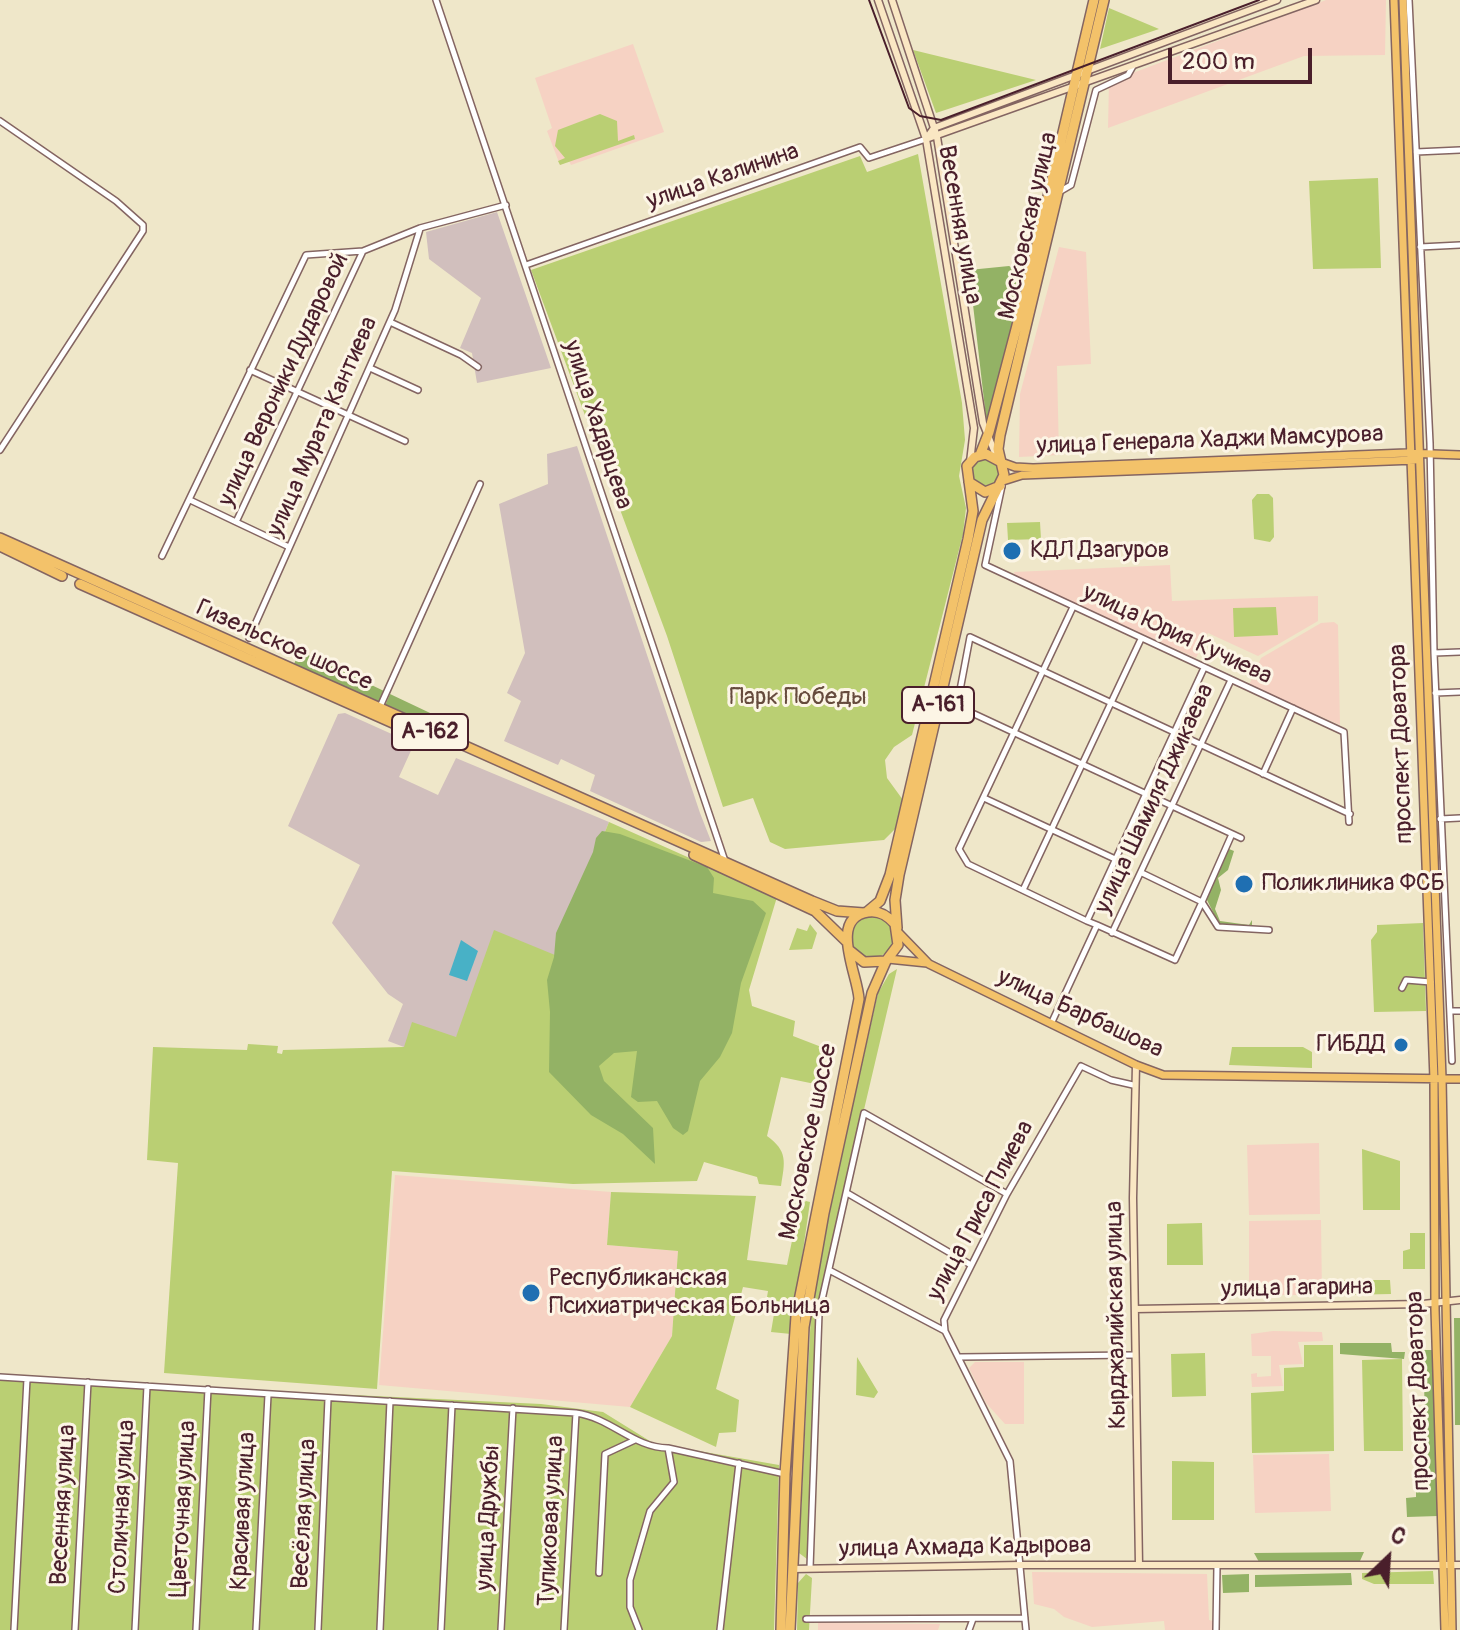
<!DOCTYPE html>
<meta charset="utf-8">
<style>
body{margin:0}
#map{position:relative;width:1460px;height:1630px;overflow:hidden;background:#efe7c9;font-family:Pangolin,sans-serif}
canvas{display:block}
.north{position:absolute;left:1348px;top:1518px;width:80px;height:80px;-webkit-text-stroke:6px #fcf5e5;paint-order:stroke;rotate:25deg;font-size:22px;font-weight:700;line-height:32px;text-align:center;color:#4a1f2b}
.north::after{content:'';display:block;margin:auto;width:28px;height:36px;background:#4a1f2b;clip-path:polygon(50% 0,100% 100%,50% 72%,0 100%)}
.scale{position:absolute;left:1168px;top:48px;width:144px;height:36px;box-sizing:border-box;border:4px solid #4a1f2b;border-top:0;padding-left:10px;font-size:24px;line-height:28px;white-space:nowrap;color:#4a1f2b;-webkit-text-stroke:6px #fcf5e5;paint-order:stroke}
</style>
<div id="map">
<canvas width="1460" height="1630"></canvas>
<div class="north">С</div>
<div class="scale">200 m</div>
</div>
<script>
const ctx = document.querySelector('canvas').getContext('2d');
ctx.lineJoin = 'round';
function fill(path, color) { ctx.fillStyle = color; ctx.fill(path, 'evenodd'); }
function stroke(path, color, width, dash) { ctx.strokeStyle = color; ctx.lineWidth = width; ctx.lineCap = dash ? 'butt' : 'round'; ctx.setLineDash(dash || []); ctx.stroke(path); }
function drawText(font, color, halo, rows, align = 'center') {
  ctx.font = font + ' Pangolin,sans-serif'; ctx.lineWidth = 6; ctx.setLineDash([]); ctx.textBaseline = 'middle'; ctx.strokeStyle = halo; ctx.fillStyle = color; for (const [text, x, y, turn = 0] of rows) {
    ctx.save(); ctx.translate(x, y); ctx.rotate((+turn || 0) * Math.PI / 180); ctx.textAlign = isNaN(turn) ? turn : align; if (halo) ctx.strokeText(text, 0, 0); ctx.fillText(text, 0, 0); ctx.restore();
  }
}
fill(new Path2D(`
 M1326,0H1386L1385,55L1304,56L1108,128L1109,82Z
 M633,44L664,132L571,165L569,161L560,165L547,131L552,128L535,78Z
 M1059,247L1086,252L1091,364L1057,366L1059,455L1019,457L1020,394Z
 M1170,565L1172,601L1318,596V621L1258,656L1208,633L1196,658L1015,576L1014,572Z
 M1334,622L1338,625L1340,725L1249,685L1261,658L1321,623Z
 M1319,1143L1320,1214L1249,1215L1247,1145Z
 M395,1175L611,1192L607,1245L678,1251L672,1336L630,1407L379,1385Z
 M1321,1220L1322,1295H1249V1221Z
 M1273,1331L1322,1332L1323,1341L1298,1342L1303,1364L1279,1365L1283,1386L1252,1387L1251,1374L1257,1373V1377L1271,1376V1356H1252L1251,1334Z
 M975,1362H1024V1424H1005L986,1403L969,1368Z
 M1329,1454L1331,1511L1255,1513L1253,1455Z
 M1032,1572L1207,1574L1209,1620L1213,1621L1214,1630H1165L1164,1621L1092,1627L1064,1617L1054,1609L1034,1604Z
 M818,1623L940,1624L938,1630H818Z`), '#f6d2c3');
fill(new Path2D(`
 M497,212L551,368L477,383L472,353L460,348L481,298L429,259L426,232Z
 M577,446L700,813L711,841L701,842L590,791L595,775L561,759L558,765L504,741L521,701L507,693L525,653L499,504L548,484L547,454Z
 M345,713L414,744L399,777L438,795L456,758L609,822L555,955L456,1037L404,1047L388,1041L403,1004L388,994L332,923L360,865L288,826L338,714Z`), '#d1bfbd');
fill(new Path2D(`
 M1109,8L1159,29L1100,49Z
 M913,50L1036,80L936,113Z
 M600,114L617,121L618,141L634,135L635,139L560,165L558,161L565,158L555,146L558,130Z
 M918,154L962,403L965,440L959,476L966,508L963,534L912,735L894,747L885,760L887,778L903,800L897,827L884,840L785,849L770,842L753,798L723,807L667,636L531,270L860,156L867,172Z
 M1378,178L1381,268L1313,269L1309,181Z
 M972 473a14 14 0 1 1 28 0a14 14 0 1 1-28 0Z
 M1257,494H1269L1273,498L1274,537L1270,542L1254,539L1252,500Z
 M1040,522L1041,539L1008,540L1007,523Z
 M1276,607L1278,635L1234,637L1233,608Z
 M609,822L777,897L749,990L752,1006L795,1021L793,1036L824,1048L815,1084L781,1077L767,1136C788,1151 785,1162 781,1186L759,1184L757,1177L704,1162L697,1181L573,1184L392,1171L377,1389L164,1373L178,1163L147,1160L153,1047L247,1050L248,1044L278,1046L277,1053L282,1054L283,1050L404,1047L412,1022L456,1037L494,930L555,955Z
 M851 937a21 21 0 1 1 42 0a21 21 0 1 1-42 0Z
 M1423,923L1426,1011L1374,1012L1371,940L1377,932V925Z
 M810,924L817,933L812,949L789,950L797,928L807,931Z
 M897,969L816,1314L807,1559L799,1553L811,1313L823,1238L878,993L889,974Z
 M1232,1047H1303L1312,1052V1068L1229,1065Z
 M1362,1149L1400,1161V1210H1363Z
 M611,1192L756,1196L747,1260L787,1265L799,1207L806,1201L810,1202L791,1334L771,1332L776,1302L767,1297L768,1291L743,1287L716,1389L739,1400L736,1432L719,1433L716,1447L630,1407L672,1336L678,1251L607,1245Z
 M1202,1223L1203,1265H1167V1224Z
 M1410,1233H1425V1269H1403V1251L1410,1249Z
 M1342,1280H1390L1391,1294L1342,1295Z
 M1304,1345H1333L1334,1451L1252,1453L1251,1393L1284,1391V1368L1304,1367Z
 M1205,1353L1206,1396L1172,1397L1171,1354Z
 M857,1357L878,1392L874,1398L856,1395Z
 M1402,1359L1403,1451H1364L1362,1360Z
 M0,1378L541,1404L603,1412L653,1443L779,1465L774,1630H0Z
 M1172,1461L1214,1462V1520H1172Z
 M1433,1571L1434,1584H1374L1362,1579V1573Z
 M806,1574L812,1578L809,1630H797L798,1583Z`), '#bacf73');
fill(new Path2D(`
 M1009,266L1017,270L1023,281L987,426L969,270Z
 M300,651L384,691L378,706L293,666Z
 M390,694L447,721L441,734L384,708Z
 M602,831L620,834L707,867L714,878L713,893L753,901L766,913L741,983L732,1033L720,1057L700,1081L688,1131L683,1135L673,1128L657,1101L638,1102L631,1097L637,1051L614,1053L599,1066L604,1081L653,1128L655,1164L623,1134L591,1115L549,1072L550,1012L547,980L554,957L556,933L593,852L596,838Z
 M1229,849L1234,851L1228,870L1218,878L1221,890L1215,909L1220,921L1249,925L1252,920V928L1220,926L1206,898Z
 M1454,1318H1460V1425H1455Z
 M1340,1343H1391L1392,1352H1405L1404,1359L1340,1354Z
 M1423,1350H1436L1438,1516L1407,1517L1406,1498L1416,1497V1488L1427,1486Z
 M1364,1552L1360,1561L1259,1562L1254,1553Z
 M1351,1573L1352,1585L1255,1587V1575Z
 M1249,1574V1592L1223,1593L1222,1575Z`), '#93b265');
fill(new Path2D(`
 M461,940L478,951L467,981L449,975Z`), '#48b1c6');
const street = new Path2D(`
 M436,0L725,861
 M1409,0L1430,443L1434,653L1452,1061
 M0,121L116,201L143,225V231L0,450
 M1416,152L1460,150
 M1059,192L1071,185L1096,90L1128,75L1133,66
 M1420,247L1460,245
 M526,265L860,147L869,158L926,139
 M390,322L461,355L478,367
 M370,368L418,390
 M250,370L405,441
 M1002,486L985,565L1344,732L1349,822
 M190,500L236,522
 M289,547L236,522L363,251L420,228L506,205
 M162,556L306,255L363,251
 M1073,607L959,849L968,864L1087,921
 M249,638L395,310L420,229
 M1434,653L1460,652
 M1435,693L1460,692
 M379,709L480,484
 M1263,774L1293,708
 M984,798L1115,859
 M1440,819L1460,818
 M1241,838L957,706L970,637L1350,814
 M1142,873L1202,902L1232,834
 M1023,890L1141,639
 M1097,925L1175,960L1202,902L1218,927L1269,930
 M1112,933L1231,680
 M1402,988L1406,980L1431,982
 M1450,1011H1460
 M1051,1024L1097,925L1087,921L1204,668
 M847,1193L971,1265
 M829,1270L945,1331
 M960,1357L1135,1355
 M0,1377L576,1413C611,1418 634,1448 668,1448L785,1474
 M810,1568L819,1313L864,1113L1007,1194
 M599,1573L605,1454L635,1440
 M806,1619L1025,1618
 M14,1630L27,1379
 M75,1630L88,1382
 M135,1630L147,1386
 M196,1630L208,1389
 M256,1630L268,1395
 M318,1630L328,1399
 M380,1630L390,1401
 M441,1630L452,1405
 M501,1630L513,1408
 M564,1630L576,1413
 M639,1630L630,1607V1580L650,1511L674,1482L668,1448
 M720,1630L739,1463
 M969,1630L973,1619
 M1026,1630L1010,1461L945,1331L944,1320L1007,1194L1081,1066L1111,1080L1133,1085
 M1216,1630L1217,1566`);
const secondary = new Path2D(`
 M878,0L926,139L974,428L970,462
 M892,0L937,137L983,423L997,458
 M926,139L1316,0
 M926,139L934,128L1277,0
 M1136,1065L1133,1198L1139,1565
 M1135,1309L1423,1304L1460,1300
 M792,1569L1021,1565H1460`);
const primary = new Path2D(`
 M1394,0L1434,1079L1435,1309L1445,1630
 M1403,0L1442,1078L1452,1630
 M1001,462L1015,467L1033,468L1406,453L1460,455
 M1003,481L1022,475L1415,460
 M898,932L929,964L1136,1065L1163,1075L1460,1079
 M888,959L927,963`);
const highway = new Path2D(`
 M980,455L989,432L1025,295L1094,0
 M969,482L985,492L1000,486
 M0,538L812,901L837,911L864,913
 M0,546L62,576
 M80,584L395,724
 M694,855L815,911L846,941
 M868,911L880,901L890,875L968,539L973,511L967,466L975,457L986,454L1001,462
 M897,928L895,900L899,875L982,520L1004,475L998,449L1000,435L1104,0
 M781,1630L785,1474L796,1316L859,999C858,975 828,918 868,912C880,910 888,916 895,924L898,945L886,961L864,962L849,950
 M790,1630L804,1327L824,1213L872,993L886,961`);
stroke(street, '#846562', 8);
stroke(secondary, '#846562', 9);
stroke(primary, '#846562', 10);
stroke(highway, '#846562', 12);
stroke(street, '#fff', 5);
stroke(secondary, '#fae7c3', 6);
stroke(primary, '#f3c26a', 7);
stroke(highway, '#f3c26a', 9);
stroke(new Path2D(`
 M869,0L909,108L920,116L941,120L1259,0`), '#4a1f2b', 2);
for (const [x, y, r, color] of [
 [1012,551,10,"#1f6fb2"],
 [1244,884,10,"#1f6fb2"],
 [1401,1045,8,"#1f6fb2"],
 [531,1293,10,"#1f6fb2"]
]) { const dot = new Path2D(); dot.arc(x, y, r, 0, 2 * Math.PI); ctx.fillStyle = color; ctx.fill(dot); stroke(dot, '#fcf5e5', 3); }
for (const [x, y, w] of [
 [938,705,72],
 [430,732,76]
]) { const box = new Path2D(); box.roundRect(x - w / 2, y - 18, w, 36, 6); ctx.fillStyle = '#fcf5e5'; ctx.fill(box); stroke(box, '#4a1f2b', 2); }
drawText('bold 22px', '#4a1f2b', null, [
 ["А-161",938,705],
 ["А-162",430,732]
]);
drawText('24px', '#4a1f2b', '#fcf5e5', [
 ["улица Калинина",723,177,-19],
 ["Весенняя улица",959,225,80],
 ["Московская улица",1029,226,-77],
 ["улица Вероники Дударовой",284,380,-65],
 ["улица Хадарцева",597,425,72],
 ["улица Мурата Кантиева",323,427,-66],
 ["улица Генерала Хаджи Мамсурова",1210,441,-2],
 ["улица Юрия Кучиева",1177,635,25],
 ["Гизельское шоссе",284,646,24],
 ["проспект Доватора",1402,744,-92],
 ["улица Шамиля Джикаева",1155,799,-65],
 ["улица Барбашова",1080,1014,25],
 ["Московское шоссе",809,1142,-78],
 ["улица Гриса Плиева",981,1211,-62],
 ["улица Гагарина",1297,1289,-1],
 ["Кырджалийская улица",1117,1315,-91],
 ["проспект Доватора",1419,1391,-92],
 ["Весенняя улица",64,1505,-87],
 ["Столичная улица",123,1507,-87],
 ["Цветочная улица",184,1509,-87],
 ["Красивая улица",244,1511,-87],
 ["Весёлая улица",305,1514,-87],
 ["улица Дружбы",489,1518,-87],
 ["Тупиковая улица",552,1521,-87],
 ["улица Ахмада Кадырова",965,1548,-1]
]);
drawText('24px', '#4a1f2b', '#fcf5e5', [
 ["КДЛ Дзагуров",1030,551],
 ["Поликлиника ФСБ",1262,884],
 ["ГИБДД",1385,1045,"right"],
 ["Республиканская",549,1279],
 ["Психиатрическая Больница",549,1307]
], 'left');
drawText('24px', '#664b3d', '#fcf5e5', [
 ["Парк Победы",798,698]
]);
</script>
